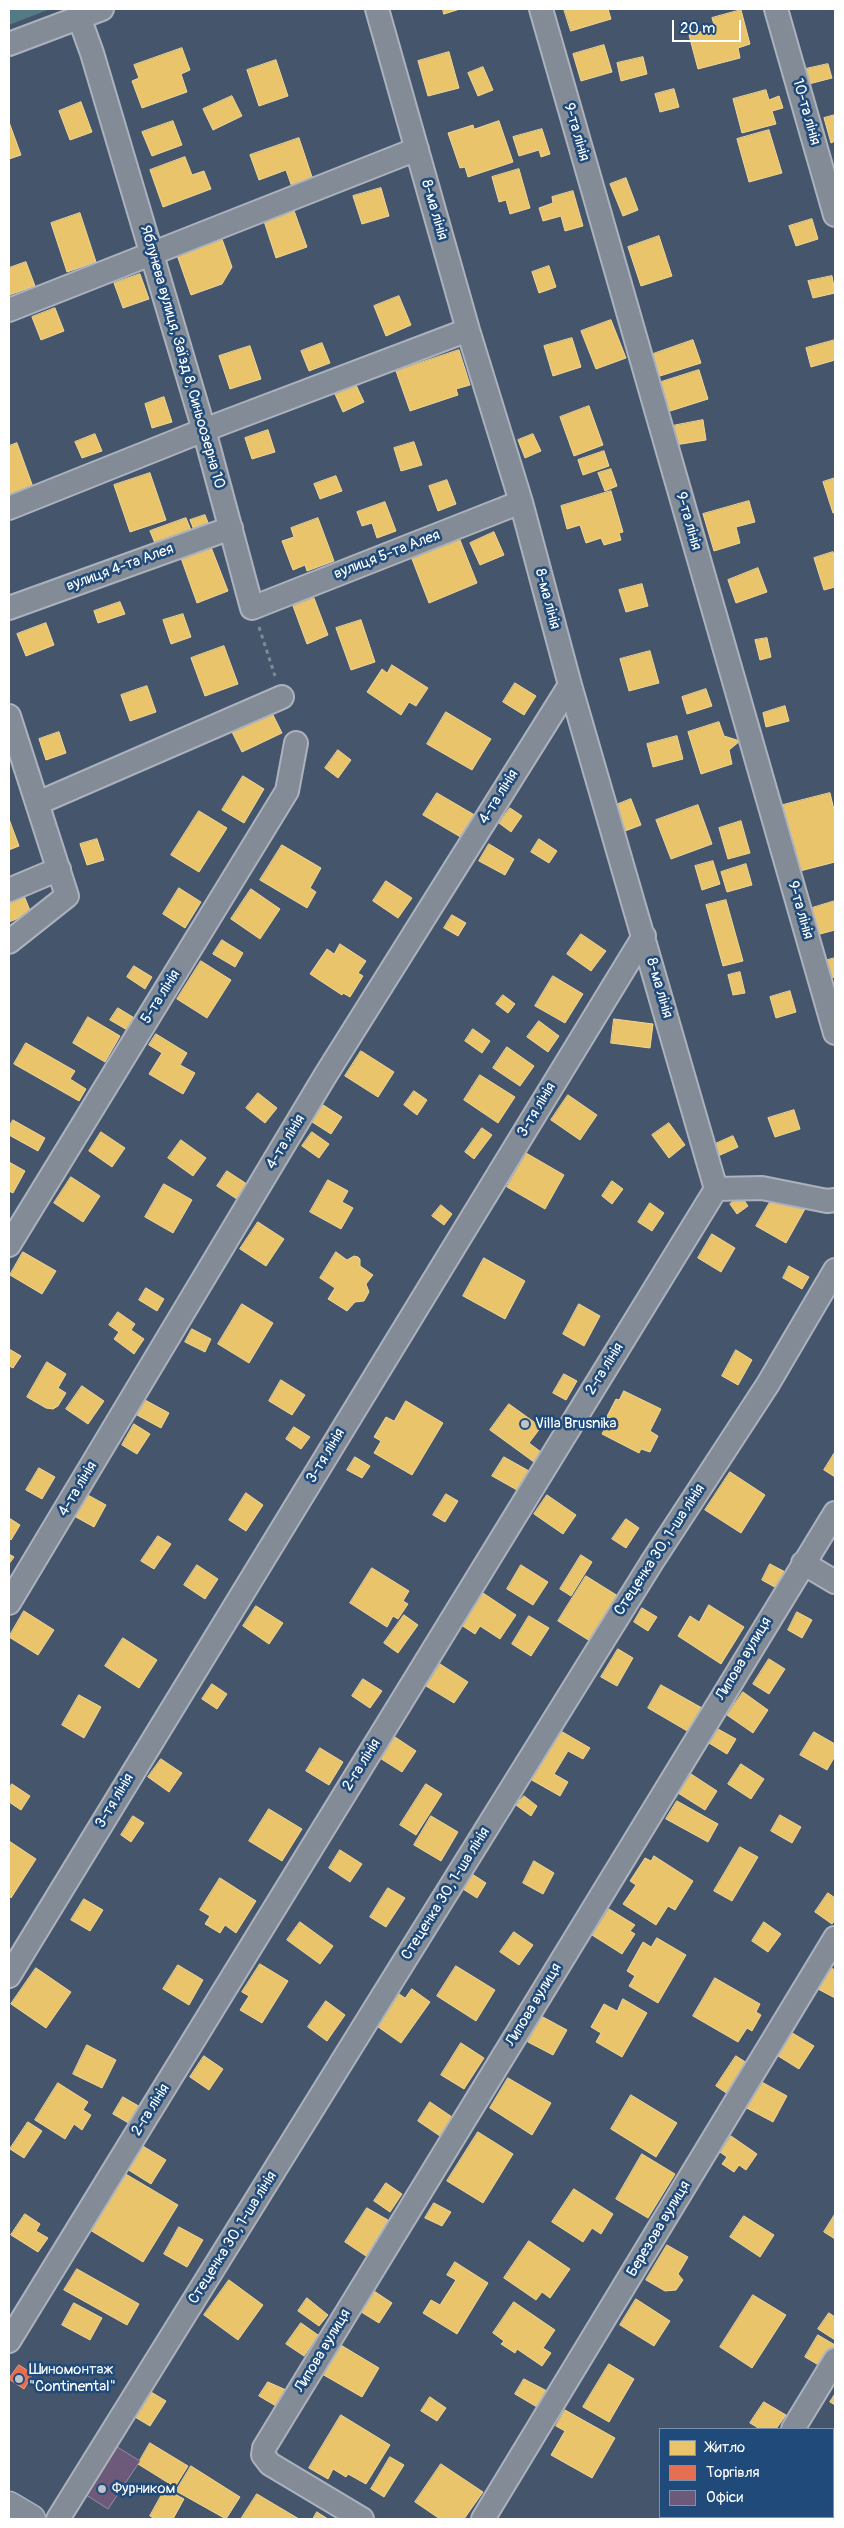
<!DOCTYPE html>
<meta charset="utf-8">
<style>
body{margin:0}
#map{position:relative;width:844px;height:2528px;overflow:hidden;background:#44556c;font-family:Pangolin,sans-serif}
canvas{display:block}
.frame{position:absolute;inset:0;border:10px solid #fff;pointer-events:none}
.legend{position:absolute;left:659px;top:2428px;width:175px;height:90px;box-sizing:border-box;background:#1f4a7a;border:1px solid #7992af;margin:0;padding:6px 9px;list-style:none;font-size:15px;color:#fff}
.legend li{display:flex;align-items:center;gap:10px;height:25px}
.legend b{width:25px;border:1px solid #7992af}
.scale{position:absolute;left:672px;top:20px;width:69px;height:22px;box-sizing:border-box;border:2px solid #fff;border-top:0;padding-left:6px;font-size:15px;line-height:18px;white-space:nowrap;color:#fff;-webkit-text-stroke:4px #1f4a7a;paint-order:stroke}
</style>
<div id="map">
<canvas width="844" height="2528"></canvas>
<div class="frame"></div>
<ul class="legend">
<li><b style="height:14px;background:#e9c46a"></b>Житло</li>
<li><b style="height:14px;background:#e76f51"></b>Торгівля</li>
<li><b style="height:14px;background:#6d597a"></b>Офіси</li>
</ul>
<div class="scale">20 m</div>
</div>
<script>
const ctx = document.querySelector('canvas').getContext('2d');
ctx.lineJoin = 'round';
function fill(path, color) { ctx.fillStyle = color; ctx.fill(path, 'evenodd'); }
function stroke(path, color, width, dash) { ctx.strokeStyle = color; ctx.lineWidth = width; ctx.lineCap = dash ? 'butt' : 'round'; ctx.setLineDash(dash || []); ctx.stroke(path); }
function drawText(font, color, halo, rows, align = 'center') {
  ctx.font = font + ' Pangolin,sans-serif'; ctx.lineWidth = 5; ctx.setLineDash([]); ctx.textBaseline = 'middle'; ctx.strokeStyle = halo; ctx.fillStyle = color; for (const [text, x, y, turn = 0] of rows) {
    ctx.save(); ctx.translate(x, y); ctx.rotate((+turn || 0) * Math.PI / 180); ctx.textAlign = isNaN(turn) ? turn : align; if (halo) ctx.strokeText(text, 0, 0); ctx.fillText(text, 0, 0); ctx.restore();
  }
}
fill(new Path2D(`
 M9,9H50L9,25Z`), '#547b84');
const homes = new Path2D(`
 M443,9H460L444,14Z
 M564,9H608L611,19L571,31Z
 M741,10L750,44L738,48L740,58L698,69L689,35L715,28L712,18Z
 M604,45L612,72L581,81L573,54Z
 M182,48L190,70L181,74L187,92L142,108L132,81L139,78L134,65Z
 M449,52L459,88L428,96L418,61Z
 M643,57L647,74L621,81L617,63Z
 M276,60L288,96L259,106L247,70Z
 M828,64L832,78L805,85L801,70Z
 M483,67L493,90L478,96L468,73Z
 M674,89L679,107L660,112L655,94Z
 M766,90L769,100L779,96L783,108L772,111L776,124L742,133L733,99Z
 M232,96L242,116L213,130L203,109Z
 M81,102L92,132L70,140L59,111Z
 M835,115V141L831,143L824,118Z
 M173,121L182,145L152,156L142,132Z
 M499,121L513,162L468,177L465,167L460,168L448,133L473,125L474,129Z
 M9,122L21,155L9,159Z
 M542,129L550,154L541,157L539,150L519,156L513,137Z
 M769,130L782,173L749,182L737,139Z
 M299,138L313,180L292,187L286,170L259,180L250,155Z
 M185,157L192,175L204,171L211,189L163,207L150,170Z
 M519,169L530,208L510,214L506,200L499,202L492,177Z
 M626,178L638,210L623,216L610,184Z
 M381,188L389,216L362,224L353,196Z
 M573,191L583,226L565,231L561,216L543,221L539,208L553,203L552,197Z
 M292,205L307,247L276,258L262,215Z
 M80,213L96,262L67,272L51,223Z
 M812,219L818,239L796,246L789,226Z
 M659,236L672,276L641,286L628,247Z
 M222,239L232,267L222,284L191,295L177,255Z
 M26,262L35,286L9,295V268Z
 M549,266L556,287L539,293L532,272Z
 M140,274L149,299L123,308L114,283Z
 M832,276L835,293L813,298L808,281Z
 M399,296L411,325L386,336L374,306Z
 M55,308L64,331L41,340L32,317Z
 M611,320L626,358L596,369L581,331Z
 M572,338L581,367L553,376L544,346Z
 M693,340L701,363L660,376L653,354Z
 M835,340V360L811,367L806,348Z
 M322,343L330,363L309,371L301,351Z
 M250,346L261,379L230,389L219,356Z
 M459,350L470,385L456,389L458,395L410,411L396,371Z
 M699,370L708,399L667,412L658,383Z
 M356,385L364,402L343,412L335,394Z
 M164,397L172,422L152,428L145,404Z
 M589,406L603,445L574,456L560,417Z
 M703,420L706,440L675,445L672,426Z
 M268,430L275,452L252,459L245,438Z
 M95,434L102,451L82,458L75,442Z
 M533,434L541,451L525,458L518,440Z
 M414,442L422,465L401,471L394,448Z
 M17,443L33,487L9,495V446Z
 M604,451L609,466L583,475L578,460Z
 M611,469L617,486L605,491L598,473Z
 M150,473L166,520L130,532L114,485Z
 M336,476L342,491L320,499L314,484Z
 M835,478V513H833L823,482Z
 M447,480L456,504L438,511L429,486Z
 M611,491L623,532L619,533L621,540L604,545L601,538L586,543L580,525L567,529L561,506Z
 M749,501L755,522L736,527L740,543L714,551L703,514Z
 M385,502L396,531L377,538L372,523L362,526L357,512Z
 M205,515L211,530L196,535L190,520Z
 M186,518L193,535L157,548L150,531Z
 M318,518L334,561L307,571L305,565L293,570L282,541L294,537L291,528Z
 M494,532L504,555L480,565L470,543Z
 M460,540L477,583L429,603L412,559Z
 M211,547L228,591L197,603L181,558Z
 M833,552L835,561V587L824,590L814,558Z
 M758,568L767,592L736,603L728,580Z
 M642,584L648,606L626,612L619,590Z
 M314,598L328,635L307,644L293,606Z
 M120,602L125,614L98,623L94,611Z
 M183,614L191,637L171,644L163,620Z
 M361,620L375,662L351,670L336,628Z
 M46,623L54,645L26,656L17,634Z
 M767,638L771,657L760,660L755,640Z
 M224,646L238,684L205,696L191,658Z
 M650,651L659,683L629,691L620,659Z
 M392,665L428,688L416,706L409,702L401,715L367,692L382,669L387,673Z
 M515,683L536,696L524,715L503,702Z
 M147,686L156,712L130,721L121,695Z
 M706,689L712,706L687,714L682,697Z
 M785,706L789,721L766,727L763,713Z
 M446,712L491,739L472,770L427,744Z
 M272,713L282,733L242,752L232,732Z
 M719,722L724,736L740,741L729,750L732,764L701,774L688,732Z
 M59,732L66,753L46,760L39,739Z
 M677,736L683,759L653,767L647,744Z
 M338,750L351,760L338,778L325,768Z
 M243,776L264,789L244,823L222,810Z
 M437,793L478,817L464,839L423,815Z
 M830,793L835,814V862L800,871L783,805Z
 M631,799L641,825L625,831L616,805Z
 M698,805L712,844L671,859L656,820Z
 M510,808L522,816L511,832L499,823Z
 M199,811L227,828L199,872L171,855Z
 M9,819L19,846L9,850Z
 M741,821L750,853L728,859L719,828Z
 M97,839L104,860L87,865L80,844Z
 M539,839L557,851L549,863L531,852Z
 M489,844L514,859L505,875L479,861Z
 M282,845L321,868L310,888L316,892L307,908L260,880Z
 M713,861L720,884L702,890L695,866Z
 M746,864L752,885L727,892L721,872Z
 M386,881L412,898L398,918L373,901Z
 M179,888L201,902L185,928L163,914Z
 M251,889L280,909L260,939L231,919Z
 M23,893L31,913L9,922V899Z
 M726,900L743,961L723,966L706,905Z
 M835,901V930L820,934L812,908Z
 M452,915L466,923L458,936L444,928Z
 M581,934L606,951L591,971L567,954Z
 M222,940L243,953L235,967L213,954Z
 M340,944L366,961L358,973L363,976L350,997L343,993L342,995L310,974L327,949L334,954Z
 M835,958V977L822,980L817,963Z
 M201,961L231,980L207,1018L177,999Z
 M134,966L152,977L145,989L127,977Z
 M740,972L745,993L733,995L728,975Z
 M553,976L583,994L565,1023L535,1006Z
 M790,991L796,1012L776,1018L770,997Z
 M503,995L515,1004L508,1013L496,1004Z
 M118,1008L136,1019L129,1031L110,1020Z
 M88,1017L120,1036L105,1062L73,1043Z
 M614,1019L653,1024L650,1048L611,1043Z
 M539,1021L559,1036L548,1052L527,1037Z
 M473,1029L490,1041L482,1053L465,1041Z
 M156,1034L187,1053L180,1065L195,1073L183,1094L149,1074L162,1053L149,1045Z
 M26,1043L75,1071L70,1079L86,1089L79,1101L14,1064Z
 M507,1047L534,1066L520,1086L493,1068Z
 M361,1051L394,1072L378,1097L345,1076Z
 M480,1075L515,1097L498,1123L464,1100Z
 M414,1091L427,1100L417,1115L404,1105Z
 M258,1093L277,1108L265,1123L246,1108Z
 M568,1095L597,1115L580,1140L551,1120Z
 M320,1103L342,1117L331,1134L309,1120Z
 M794,1110L800,1129L775,1137L768,1118Z
 M13,1120L45,1138L38,1151L9,1135V1127Z
 M669,1123L685,1145L669,1158L652,1135Z
 M482,1128L492,1135L474,1159L465,1152Z
 M101,1132L125,1148L112,1167L89,1151Z
 M312,1132L329,1144L319,1158L302,1146Z
 M733,1136L738,1147L718,1156L713,1145Z
 M181,1140L206,1158L193,1176L168,1158Z
 M526,1153L564,1175L545,1209L507,1187Z
 M9,1162L25,1171L13,1193L9,1191Z
 M227,1171L253,1188L243,1203L217,1186Z
 M71,1177L100,1196L83,1222L54,1203Z
 M328,1180L348,1191L342,1202L353,1208L341,1229L310,1212Z
 M612,1181L623,1189L612,1204L602,1196Z
 M164,1184L192,1200L173,1233L145,1217Z
 M776,1192L805,1209L786,1243L756,1226Z
 M741,1196L748,1206L737,1214L730,1204Z
 M650,1203L664,1213L652,1231L638,1222Z
 M441,1205L452,1214L444,1225L432,1216Z
 M258,1222L284,1239L266,1266L240,1249Z
 M712,1234L735,1248L721,1272L698,1258Z
 M23,1252L56,1271L42,1294L10,1275Z
 M336,1252L347,1260L354,1256L358,1257L360,1259V1266L373,1275L366,1284L369,1292L364,1301L355,1302L347,1311L328,1299L335,1288L320,1278Z
 M484,1258L525,1281L505,1319L463,1296Z
 M789,1266L809,1277L802,1289L783,1278Z
 M146,1288L164,1299L157,1311L139,1300Z
 M242,1304L273,1323L249,1363L218,1344Z
 M579,1304L600,1316L584,1346L563,1334Z
 M118,1312L135,1324L131,1330L144,1339L134,1354L114,1339L119,1332L109,1325Z
 M192,1329L211,1339L205,1352L185,1342Z
 M9,1349L21,1356L13,1368L9,1366Z
 M736,1350L752,1360L738,1385L722,1376Z
 M47,1362L66,1374L58,1388L66,1393L58,1406L53,1409L46,1408L27,1397Z
 M564,1374L577,1381L566,1400L553,1393Z
 M281,1380L305,1395L292,1415L269,1401Z
 M82,1386L104,1401L88,1424L66,1409Z
 M624,1391L661,1409L650,1431L658,1436L650,1452L641,1449L639,1453L602,1434L606,1426L603,1424L616,1399L619,1400Z
 M145,1400L169,1413L161,1428L137,1415Z
 M406,1401L443,1423L412,1475L374,1453L381,1441L374,1437L386,1417L394,1421Z
 M509,1404L541,1427L529,1443L545,1455L538,1465L490,1430Z
 M134,1424L150,1434L137,1454L122,1445Z
 M294,1427L310,1437L301,1449L286,1439Z
 M835,1452V1477L824,1470Z
 M355,1457L370,1466L362,1478L347,1470Z
 M504,1457L529,1471L517,1490L492,1476Z
 M39,1468L55,1477L42,1499L26,1490Z
 M730,1472L765,1495L741,1533L705,1510Z
 M246,1493L263,1505L246,1531L229,1520Z
 M86,1494L106,1505L94,1527L74,1516Z
 M446,1494L458,1501L445,1522L433,1515Z
 M547,1495L576,1515L563,1534L534,1514Z
 M9,1518L20,1525L11,1540L9,1538Z
 M626,1519L639,1528L626,1548L612,1539Z
 M158,1536L171,1544L154,1569L141,1561Z
 M9,1554L14,1557L9,1564Z
 M581,1555L592,1562L571,1596L560,1589Z
 M770,1564L789,1574L780,1590L762,1580Z
 M197,1565L218,1579L205,1599L184,1585Z
 M521,1565L548,1582L533,1605L507,1589Z
 M372,1568L409,1591L403,1601L408,1604L398,1619L393,1616L387,1627L350,1603Z
 M586,1576L618,1596L590,1641L558,1621Z
 M474,1587L516,1615L500,1639L480,1626L475,1634L452,1619Z
 M709,1605L744,1627L721,1664L678,1636L690,1616L699,1622Z
 M256,1606L283,1623L269,1644L243,1626Z
 M642,1608L657,1617L648,1631L634,1622Z
 M24,1611L54,1630L38,1655L9,1637Z
 M797,1612L812,1620L802,1638L788,1630Z
 M404,1615L418,1625L398,1653L384,1643Z
 M529,1616L549,1628L531,1656L512,1644Z
 M123,1638L157,1660L139,1688L105,1666Z
 M618,1649L633,1658L617,1686L601,1677Z
 M769,1659L785,1669L769,1694L753,1684Z
 M440,1664L468,1682L454,1703L426,1686Z
 M363,1679L382,1691L370,1708L352,1696Z
 M212,1684L227,1694L217,1709L202,1699Z
 M661,1685L702,1708L689,1732L648,1708Z
 M743,1692L768,1710L753,1733L727,1715Z
 M79,1695L101,1707L84,1738L62,1725Z
 M718,1729L736,1739L727,1754L709,1743Z
 M559,1730L590,1748L583,1759L568,1751L554,1774L568,1782L560,1796L530,1779Z
 M814,1732L835,1744V1756L827,1770L800,1755Z
 M389,1733L416,1751L402,1772L375,1755Z
 M320,1748L343,1762L329,1785L306,1771Z
 M161,1759L182,1773L169,1792L148,1777Z
 M741,1764L764,1779L751,1799L728,1784Z
 M691,1774L717,1791L705,1810L678,1793Z
 M12,1784L30,1796L21,1810L9,1802V1789Z
 M426,1784L442,1794L416,1835L400,1825Z
 M524,1796L537,1806L531,1816L516,1805Z
 M677,1801L718,1824L708,1842L666,1819Z
 M269,1809L302,1829L282,1861L249,1841Z
 M780,1815L801,1827L792,1843L771,1831Z
 M133,1816L144,1823L131,1842L121,1835Z
 M431,1816L458,1832L441,1861L414,1845Z
 M9,1841L36,1859L11,1898L9,1896Z
 M740,1847L758,1857L732,1901L714,1891Z
 M340,1850L362,1864L350,1882L329,1868Z
 M654,1856L693,1881L675,1910L668,1906L656,1925L623,1904L636,1885L630,1881L645,1858L651,1861Z
 M534,1861L554,1873L543,1894L523,1883Z
 M472,1874L486,1883L477,1898L463,1889Z
 M220,1878L256,1901L236,1933L225,1925L220,1933L205,1924L210,1916L200,1910Z
 M388,1888L405,1898L386,1927L370,1917Z
 M828,1893L835,1898V1920L832,1924L815,1912Z
 M84,1899L103,1910L90,1931L71,1920Z
 M609,1909L635,1925L630,1931L635,1934L622,1954L592,1935Z
 M300,1922L333,1946L320,1964L287,1940Z
 M764,1922L781,1934L768,1952L752,1941Z
 M514,1932L533,1945L519,1965L500,1952Z
 M657,1938L686,1955L658,2003L629,1986L635,1976L627,1971L643,1942L651,1947Z
 M260,1964L288,1981L262,2023L240,2010L249,1996L242,1992Z
 M178,1965L203,1980L189,2005L163,1989Z
 M456,1966L495,1990L476,2021L437,1996Z
 M36,1968L71,1992L46,2028L11,2004Z
 M831,1968L835,1970V1998L818,1989Z
 M715,1978L760,2004L756,2012L761,2015L752,2031L747,2028L738,2042L693,2016Z
 M412,1989L430,2002L401,2043L374,2024L396,1992L405,1998Z
 M623,1999L647,2013L622,2057L596,2042L601,2033L591,2027L604,2004L617,2011Z
 M326,2001L345,2015L327,2041L308,2027Z
 M541,2016L567,2030L553,2055L528,2042Z
 M789,2031L814,2046L799,2069L775,2054Z
 M461,2043L484,2058L464,2089L441,2075Z
 M87,2045L116,2060L102,2088L73,2074Z
 M204,2056L223,2069L209,2090L190,2077Z
 M736,2056L747,2063L728,2094L716,2086Z
 M508,2078L551,2103L532,2135L490,2108Z
 M758,2080L787,2096L773,2122L743,2106Z
 M58,2083L88,2102L83,2110L91,2115L82,2130L74,2124L65,2139L35,2120Z
 M631,2095L677,2123L656,2157L611,2129Z
 M123,2097L142,2108L132,2125L113,2114Z
 M430,2102L452,2117L440,2136L418,2121Z
 M28,2122L42,2131L24,2158L10,2149Z
 M478,2132L513,2154L483,2203L447,2181Z
 M731,2136L757,2154L746,2170L739,2165L734,2172L722,2164L727,2157L720,2152Z
 M141,2145L166,2160L151,2184L127,2169Z
 M642,2154L675,2174L648,2218L616,2199Z
 M124,2173L178,2205L143,2262L90,2230Z
 M386,2183L402,2194L390,2212L374,2201Z
 M574,2189L613,2214L601,2234L592,2228L583,2242L552,2222Z
 M434,2203L451,2212L442,2226L425,2218Z
 M367,2208L388,2220L366,2256L345,2242Z
 M25,2214L40,2224L36,2231L48,2238L38,2252L11,2235Z
 M835,2214V2239L824,2232Z
 M744,2216L774,2235L760,2257L730,2237Z
 M179,2227L203,2240L187,2267L164,2254Z
 M529,2241L570,2269L550,2298L542,2292L536,2300L504,2278Z
 M667,2245L688,2257L678,2274L683,2280L676,2290L665,2291L646,2280Z
 M455,2262L488,2283L457,2334L423,2313L431,2300L440,2305L456,2280L447,2275Z
 M77,2269L139,2304L127,2325L64,2290Z
 M229,2280L263,2305L238,2340L204,2315Z
 M371,2289L392,2303L379,2323L358,2310Z
 M753,2295L786,2315L752,2368L720,2347Z
 M307,2298L328,2315L319,2326L298,2311Z
 M636,2299L670,2321L654,2346L620,2325Z
 M514,2302L555,2330L543,2348L551,2353L542,2366L517,2349L515,2353L501,2344L504,2341L493,2333Z
 M74,2303L102,2318L90,2340L62,2325Z
 M829,2313L835,2317V2340L818,2329Z
 M301,2323L318,2335L304,2356L286,2344Z
 M818,2335L835,2345V2356L827,2370L805,2357Z
 M339,2344L379,2368L362,2397L322,2374Z
 M609,2364L634,2379L609,2422L583,2407Z
 M524,2379L547,2391L537,2407L515,2394Z
 M268,2382L286,2390L276,2406L259,2396Z
 M151,2392L166,2401L150,2426L135,2417Z
 M835,2394V2405L830,2402Z
 M430,2397L446,2408L437,2421L421,2411Z
 M764,2402L786,2415L776,2429H760L750,2423Z
 M565,2410L615,2438L592,2478L551,2455L565,2431L556,2426Z
 M341,2415L390,2445L366,2484L348,2474L346,2477L333,2469L328,2479L309,2468Z
 M150,2443L188,2466L175,2487L138,2464Z
 M390,2457L404,2465L384,2497L371,2489Z
 M441,2464L483,2492L464,2519H440L415,2502Z
 M191,2466L240,2497L226,2519L176,2491Z
 M165,2489L184,2499L173,2519H155L150,2516Z
 M257,2494L299,2519H241Z
 M317,2512L328,2519H313Z`);
fill(homes, '#e9c46a');
stroke(homes, '#f0d697', 1);
const shops = new Path2D(`
 M19,2365L33,2374L24,2389L9,2379Z`);
fill(shops, '#e76f51');
stroke(shops, '#ee9a85', 1);
const offices = new Path2D(`
 M114,2445L140,2461L108,2509L83,2493Z`);
fill(offices, '#6d597a');
stroke(offices, '#998ba2', 1);
const street = new Path2D(`
 M377,9L468,330L521,502L570,685L716,1189
 M541,9L835,1033
 M776,9L835,215
 M79,17L92,53L204,430L252,608L521,502
 M9,44L102,9
 M9,310L417,149
 M9,508L204,430L468,330
 M9,608L231,528
 M9,716L67,896L9,942
 M38,803L282,697
 M9,890L59,869
 M716,1189L762,1188L827,1201L835,1200
 M9,1245L287,791L296,743
 M803,1563L835,1582
 M9,1603L325,1076L570,685
 M9,1976L644,936
 M9,2341L716,1189
 M793,2429L835,2360
 M58,2519L652,1562L768,1384L835,1270
 M362,2519L270,2464L263,2455L264,2448L835,1513
 M483,2519L835,1938
 M737,2519L739,2517`);
const secondary = new Path2D(`
 M9,2506L31,2519`);
stroke(street, '#abb2bd', 26);
stroke(secondary, '#abb2bd', 31);
stroke(new Path2D(`
 M259,627L275,676`), '#808a96', 3, [4, 4]);
stroke(street, '#828b96', 22);
stroke(secondary, '#828b96', 28);
for (const [x, y, r, color] of [
 [525,1424,5,"#bec4cc"],
 [19,2379,5,"#bec4cc"],
 [102,2489,5,"#bec4cc"]
]) { const dot = new Path2D(); dot.arc(x, y, r, 0, 2 * Math.PI); ctx.fillStyle = color; ctx.fill(dot); stroke(dot, '#1f4a7a', 2); }
drawText('15px', '#fff', '#1f4a7a', [
 ["10-та лінія",806,112,74],
 ["9-та лінія",576,132,74],
 ["8-ма лінія",434,210,74],
 ["Яблунева вулиця, Заїзд 8, Синьоозерна 10",182,357,74],
 ["9-та лінія",688,521,74],
 ["вулиця 5-та Алея",387,555,-21],
 ["вулиця 4-та Алея",120,568,-20],
 ["8-ма лінія",547,599,75],
 ["4-та лінія",499,797,-58],
 ["9-та лінія",800,910,74],
 ["8-ма лінія",659,988,74],
 ["5-та лінія",161,997,-58],
 ["3-тя лінія",537,1110,-59],
 ["4-та лінія",286,1142,-59],
 ["2-га лінія",605,1369,-58],
 ["3-тя лінія",326,1456,-59],
 ["4-та лінія",78,1489,-59],
 ["Стеценка 30, 1-ша лінія",660,1550,-57],
 ["Липова вулиця",744,1659,-59],
 ["2-га лінія",362,1765,-58],
 ["3-тя лінія",115,1801,-59],
 ["Стеценка 30, 1-ша лінія",446,1894,-58],
 ["Липова вулиця",534,2005,-59],
 ["2-га лінія",151,2110,-58],
 ["Березова вулиця",659,2229,-59],
 ["Стеценка 30, 1-ша лінія",233,2238,-58],
 ["Липова вулиця",323,2351,-59]
]);
drawText('15px', '#fff', '#1f4a7a', [
 ["Villa Brusnika",535,1424],
 ["Шиномонтаж",29,2370],
 ["\"Continental\"",29,2387],
 ["Фурником",112,2489]
], 'left');
</script>
